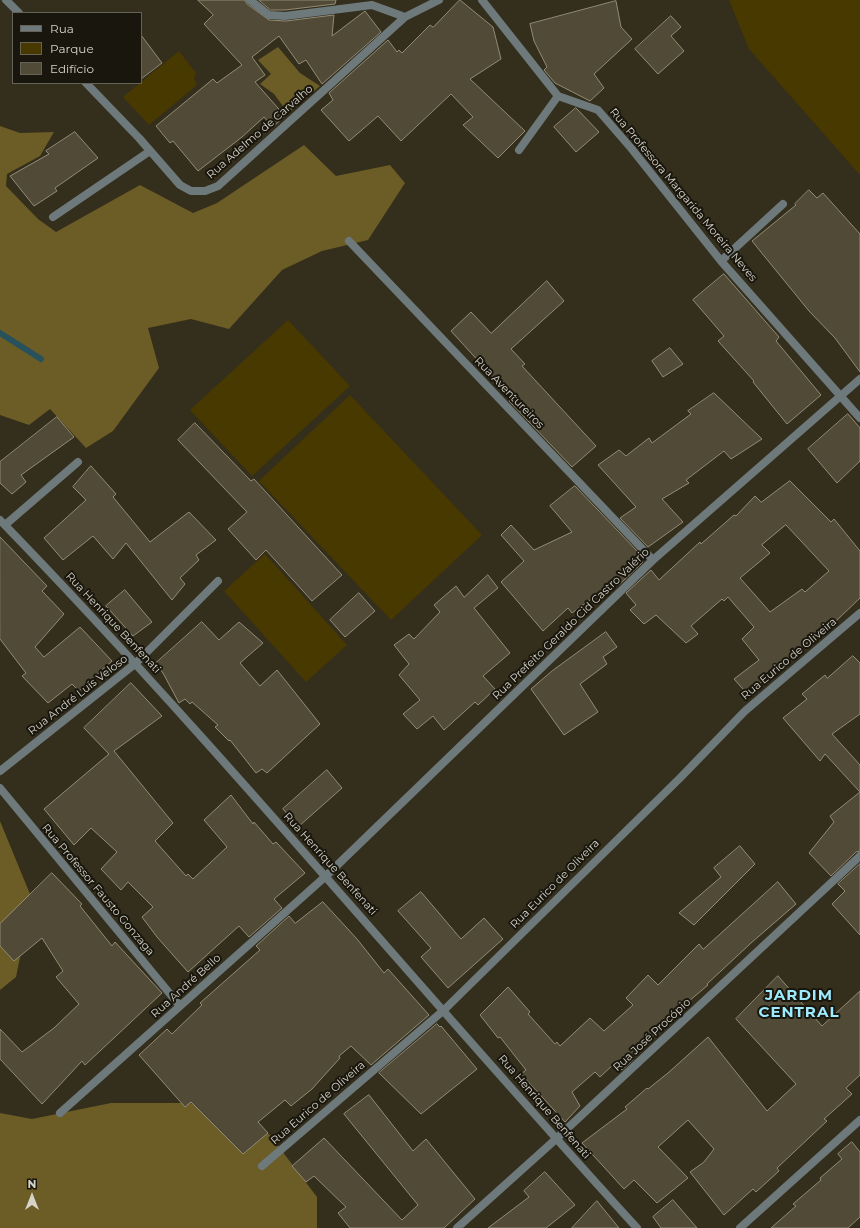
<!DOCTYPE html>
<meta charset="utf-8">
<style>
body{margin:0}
#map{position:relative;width:860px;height:1228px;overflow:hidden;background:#342e1c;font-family:Montserrat,sans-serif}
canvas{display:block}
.legend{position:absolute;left:12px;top:12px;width:130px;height:72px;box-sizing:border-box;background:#19160e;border:1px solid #656258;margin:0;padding:5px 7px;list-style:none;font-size:12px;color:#d6d3c8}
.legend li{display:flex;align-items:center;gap:8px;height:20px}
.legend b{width:20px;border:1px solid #656258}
.north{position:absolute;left:12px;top:1176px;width:40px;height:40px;-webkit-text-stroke:3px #19160e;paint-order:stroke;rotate:0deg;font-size:11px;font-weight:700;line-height:16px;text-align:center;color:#d6d3c8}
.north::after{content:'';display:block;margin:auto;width:14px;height:18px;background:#d6d3c8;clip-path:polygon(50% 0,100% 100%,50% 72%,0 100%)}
</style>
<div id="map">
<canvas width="860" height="1228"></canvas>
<ul class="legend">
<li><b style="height:5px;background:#6e797c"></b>Rua</li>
<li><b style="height:11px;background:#483900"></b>Parque</li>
<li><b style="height:11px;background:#504a37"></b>Edifício</li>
</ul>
<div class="north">N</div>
</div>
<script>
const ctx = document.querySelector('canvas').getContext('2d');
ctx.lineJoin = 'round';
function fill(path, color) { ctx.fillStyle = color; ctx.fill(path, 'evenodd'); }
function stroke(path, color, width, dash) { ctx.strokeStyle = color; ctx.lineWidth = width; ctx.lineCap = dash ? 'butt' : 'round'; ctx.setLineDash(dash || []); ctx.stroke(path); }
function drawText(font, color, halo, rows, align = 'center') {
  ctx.font = font + ' Montserrat,sans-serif'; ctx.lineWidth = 4; ctx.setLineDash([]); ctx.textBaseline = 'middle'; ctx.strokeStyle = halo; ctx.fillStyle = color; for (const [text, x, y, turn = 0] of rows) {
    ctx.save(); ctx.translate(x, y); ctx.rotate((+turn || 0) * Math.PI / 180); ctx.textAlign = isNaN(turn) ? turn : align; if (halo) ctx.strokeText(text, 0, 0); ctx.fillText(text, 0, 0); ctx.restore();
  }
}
fill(new Path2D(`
 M729,0H860V175L749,49Z
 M179,51L196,73L194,77L197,85L149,125L123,97Z
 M288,320L350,386L252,476L190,410Z
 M350,395L482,535L391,620L259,481Z
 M265,554L347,645L306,682L224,591Z`), '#483900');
fill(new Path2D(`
 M278,47L300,73L320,86L288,113L274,94L260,84L271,74L258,60Z
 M0,126L20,133L54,132L40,156L7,174L6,186L38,219L56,232L140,185L193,213L217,203L304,145L336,176L390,165L405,183L368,240L322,251L282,270L229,329L191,319L148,328L159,368L113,431L86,448L50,409L29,425L0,415Z
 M0,821L32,899L16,977L0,990Z
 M111,1103H190L269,1134L317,1197V1228H0V1113L32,1119Z`), '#6c5c26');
stroke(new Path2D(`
 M0,333L41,359`), '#27525c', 6);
const building = new Path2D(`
 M198,0H245L247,4L269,20L286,21L334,15L332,36L365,11L381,32L322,84L306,60L299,64L279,36L252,57L265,75L255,82L285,116L273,127L264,117L242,137L198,171L173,141L170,143L156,126L213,79L217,83L242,65L204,24L213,15Z
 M259,0H336L335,4L285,10H271Z
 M460,0L493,27L501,59L470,79L525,131L498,158L463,125L473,117L451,94L401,141L378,116L349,141L321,110L333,100L329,93L388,40L397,52L399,50L402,53L430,25L433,27Z
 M616,1L621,27L632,39L594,74L604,88L590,101L555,83L544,70L547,67L534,41L530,24Z
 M671,16L681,27L671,36L684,51L658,74L635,49Z
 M141,35L162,63L141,79Z
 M576,108L599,132L576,152L554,127Z
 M75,132L98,158L55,188L57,191L34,206L10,176L49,154L46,151Z
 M809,190L817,198L823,193L860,234V372L835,338L809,311L752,241L796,205L795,204Z
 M724,274L779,337L776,341L821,395L787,424L753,382L754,381L718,341L724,336L693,300Z
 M547,281L564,301L511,349L525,364L522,366L596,446L572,467L509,401L512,398L451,331L471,312L491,333Z
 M670,348L683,364L663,377L652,361Z
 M714,393L762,439L731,459L724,451L686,480L689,483L662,499L683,522L648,547L620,518L636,507L598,465L619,450L626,456L649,438L652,443L691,414L688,411Z
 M848,414L860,428V461L837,483L808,449Z
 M57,417L74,437L21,475L26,482L12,494L0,483V462Z
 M195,423L251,481L254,479L342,575L312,601L266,550L256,560L228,529L247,512L178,440Z
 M91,466L116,494L113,497L150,542L189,512L216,540L196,555L199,560L180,578L185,584L172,600L126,543L113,559L93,536L63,560L44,538L86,500L73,487Z
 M790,481L831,522L834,519L860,551V598L836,621L800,649L759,684L762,687L750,697L734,679L759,660L742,639L754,627L728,597L724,601L722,599L691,626L698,634L686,643L656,615L644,624L630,610L636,605L626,593L651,570L659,580L700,542L701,544L734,515L736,516L755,496L761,502ZM786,525L829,571L805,592L802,589L770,612L740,578L770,553L762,545Z
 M575,486L640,554L637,555L643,562L619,585L616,581L572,613L568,608L543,631L501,582L524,561L501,535L511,525L534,550L572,532L550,506Z
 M0,537L47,586L42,591L64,614L35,647L44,657L80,627L112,661L79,691L72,684L48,703L22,676L26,673L0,639Z
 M488,575L498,588L474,608L510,653L483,676L495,689L478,705L475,702L444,730L433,716L417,729L403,714L420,700L399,675L409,664L394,645L409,634L414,639L440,612L434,605L456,586L464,597Z
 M125,590L152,622L133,636L106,606Z
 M359,593L375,611L345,637L330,620Z
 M202,622L219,640L239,622L263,643L240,663L260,686L277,670L320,724L267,773L262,769L256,773L230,740L229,741L215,727L218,725L192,702L190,704L185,699L179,703L163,673L155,664Z
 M606,632L617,647L603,657L607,664L580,684L598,712L564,735L531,689L552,671Z
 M853,656L860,663V714L832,734L860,765V851L856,852L831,876L809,853L834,822L830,816L860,792L825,754L820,761L783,718L807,699L802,694L825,675L827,678Z
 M131,683L162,716L114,751L173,823L155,841L186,876L188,874L193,879L227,847L204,820L231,795L253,824L254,822L273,844L276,842L305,873L274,899L282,908L249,937L239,926L188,972L157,937L142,917L153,907L128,882L121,890L101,869L117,852L91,828L74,845L44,809L109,754L84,728Z
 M327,770L342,788L298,827L283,809Z
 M740,846L755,864L694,925L679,913L721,877L714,868Z
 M860,864V935L832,904L845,891L838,884Z
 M52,873L82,904L80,906L112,946L115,942L162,993L85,1065L82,1061L42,1104L0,1059V1029L22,1052L54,1028L79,1004L56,977L63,971L42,938L14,961L0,946V924Z
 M778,882L796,904L751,943L707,984L708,985L682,1007L632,1057L634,1059L622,1070L615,1063L600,1077L595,1072L572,1092L580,1106L565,1122L521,1074L526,1070L500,1037L498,1038L480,1015L508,987L530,1012L528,1014L555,1044L557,1042L560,1046L590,1018L604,1031L633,1005L626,998L648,975L658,985L699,944L703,949Z
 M421,892L461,939L484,918L503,939L448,988L421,957L431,948L398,911Z
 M323,902L357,939L384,973L388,969L429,1015L371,1065L351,1046L339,1056L340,1058L312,1089L291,1106L285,1100L258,1122L268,1133L243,1154L191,1102L185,1107L139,1055L167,1029L172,1034L202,1005L200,1003L260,950L256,946L289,916L295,923Z
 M778,976L822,1026L860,991V1075L846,1088L852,1094L824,1119L827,1121L777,1168L779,1171L756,1192L753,1189L724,1215L690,1172L704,1162L714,1149L688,1120L658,1147L688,1178L657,1203L634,1180L624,1189L582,1143L627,1109L625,1107L647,1088L648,1089L668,1073L708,1037L767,1111L796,1084L736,1019Z
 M437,1024L440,1027L441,1026L477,1069L421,1114L379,1073Z
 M369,1095L413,1151L426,1139L475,1199L444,1228H350L338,1213L346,1207L314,1176L306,1182L292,1166L324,1138L402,1220L418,1205L344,1114Z
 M852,1142L860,1152V1217L848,1228H771L796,1206L793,1204L821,1180L820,1178L842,1159L838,1154Z
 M545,1172L575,1205L546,1228H488L529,1197L524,1191Z
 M673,1200L697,1228H661L653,1217Z
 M597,1201L619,1228H572Z`);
fill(building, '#504a37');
stroke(building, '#928c77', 1);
stroke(new Path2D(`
 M6,0L19,13
 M250,0L269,15L285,16L372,5L405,17
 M482,0L558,96L598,110L631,148L721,261L860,418
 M86,83L139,138L180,185L191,191H205L218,186L405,17L439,0
 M519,150L558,96
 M53,217L150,151
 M349,241L653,560
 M721,261L783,204
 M0,520C221,748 423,994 637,1228
 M5,525L78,462
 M0,771L136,663L218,581
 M0,788L180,1006
 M60,1113L326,876L653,560L860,379
 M262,1166L444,1010L680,778L745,711L860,613
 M457,1228L556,1139L860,856
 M740,1228L860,1120`), '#6e797c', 8);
drawText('11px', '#d6d3c8', '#19160e', [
 ["Rua Adelmo de Carvalho",260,132,-41],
 ["Rua Professora Margarida Moreira Neves",683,195,50],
 ["Rua Aventureiros",509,393,46],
 ["Rua Henrique Benfenati",113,623,47],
 ["Rua Prefeito Geraldo Cid Castro Valério",571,624,-44],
 ["Rua Eurico de Oliveira",789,659,-40],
 ["Rua André Luís Veloso",78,695,-38],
 ["Rua Henrique Benfenati",330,864,48],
 ["Rua Eurico de Oliveira",555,884,-45],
 ["Rua Professor Fausto Gonzaga",98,890,50],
 ["Rua André Bello",186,986,-42],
 ["Rua José Procópio",652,1035,-43],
 ["Rua Eurico de Oliveira",318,1103,-41],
 ["Rua Henrique Benfenati",544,1107,49]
]);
ctx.letterSpacing = '1px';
drawText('bold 15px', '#9debfd', '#19160e', [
 ["JARDIM",799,996],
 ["CENTRAL",799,1013]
]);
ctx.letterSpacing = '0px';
</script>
